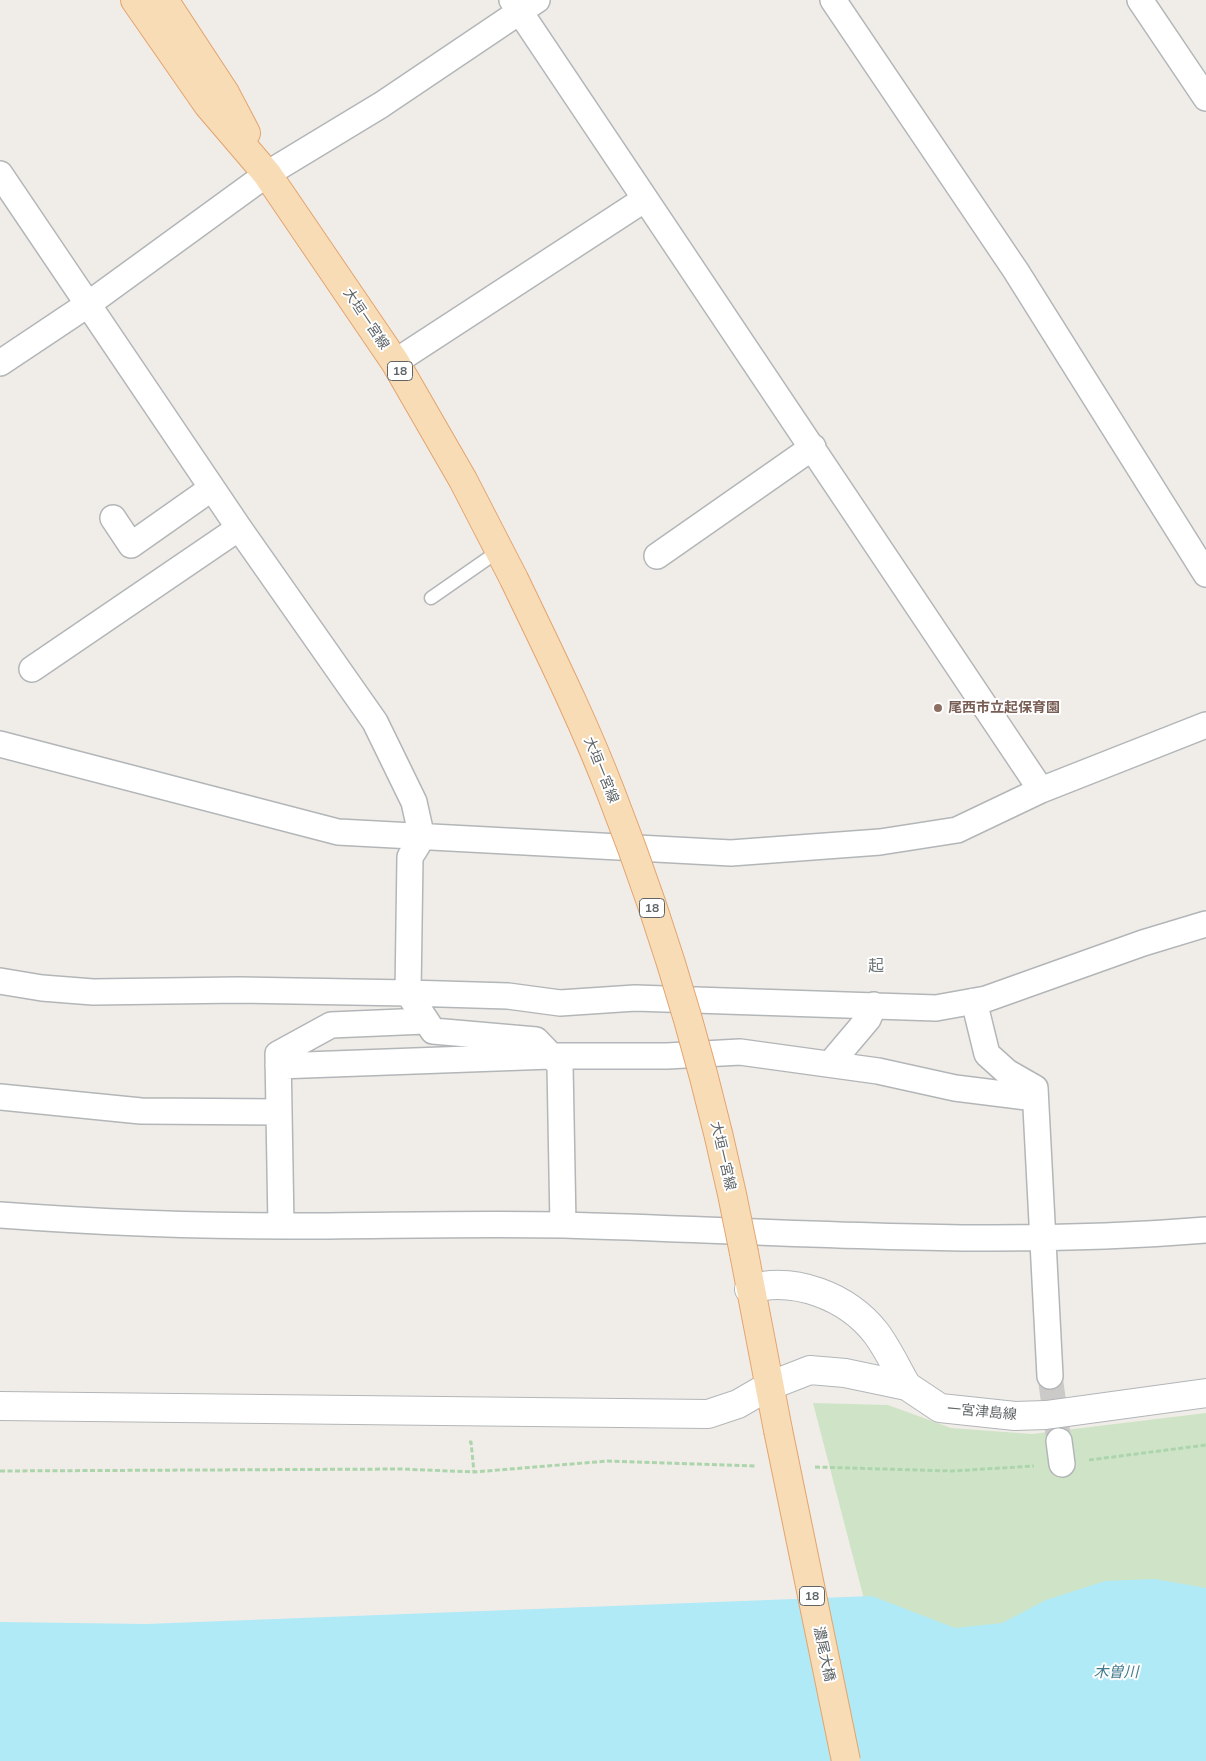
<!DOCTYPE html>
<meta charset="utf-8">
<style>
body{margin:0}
canvas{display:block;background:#f0ece8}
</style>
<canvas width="1206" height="1761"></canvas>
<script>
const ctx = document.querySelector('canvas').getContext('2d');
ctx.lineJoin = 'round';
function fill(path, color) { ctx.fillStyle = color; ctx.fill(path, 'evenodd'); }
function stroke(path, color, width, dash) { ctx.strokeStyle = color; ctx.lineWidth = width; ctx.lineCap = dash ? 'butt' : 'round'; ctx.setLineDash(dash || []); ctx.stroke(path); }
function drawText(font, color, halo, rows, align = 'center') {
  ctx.font = font + ' Mulish,"Noto Sans JP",sans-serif'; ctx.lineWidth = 4; ctx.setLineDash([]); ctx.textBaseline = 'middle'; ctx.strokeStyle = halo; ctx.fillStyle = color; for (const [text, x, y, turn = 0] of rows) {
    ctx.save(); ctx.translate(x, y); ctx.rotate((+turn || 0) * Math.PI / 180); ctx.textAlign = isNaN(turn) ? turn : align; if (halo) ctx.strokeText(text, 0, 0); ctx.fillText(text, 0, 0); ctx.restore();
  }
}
fill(new Path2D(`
 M813,1403L888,1405L951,1428L1032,1434L1206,1413V1592L993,1629L959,1632L865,1603Z`), '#cfe4c7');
fill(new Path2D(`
 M1155,1579L1206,1588V1761H0V1622L146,1624L872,1596L955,1628L1002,1623L1046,1600L1105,1581Z`), '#b1eaf7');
stroke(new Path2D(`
 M1050,1376L1058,1434`), '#cccac8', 25, [25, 12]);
const service = new Path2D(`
 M431,598L500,550`);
const minor = new Path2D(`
 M512,0L1041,790
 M833,0L1016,271L1206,574
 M1140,0L1206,98
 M0,174L239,528L375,722L414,802L422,838L410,857L408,993L433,1031L536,1040L560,1065L563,1225
 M395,362L645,199
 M0,363L87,305L267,174L381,105L537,0
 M113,518L131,545L212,488
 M657,556L813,447
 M32,669L239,528
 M0,744L338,832L731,853L880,842L957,830L1041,790L1206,725
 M0,981L42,988L93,992L239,990L408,993L508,996L560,1003L635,998L936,1008L986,999L1143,943L1206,924
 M974,1001L987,1054L1007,1072L1035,1088L1050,1376
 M830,1064L868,1019L874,1005
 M278,1066L551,1056H667L740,1052L878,1071L955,1088L1035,1098
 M0,1097L141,1111L279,1112
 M0,1215C95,1222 190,1226 285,1226C378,1226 471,1223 564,1225C778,1231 992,1248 1206,1230
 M281,1226L278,1054L331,1025L425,1021
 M1059,1441L1062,1464`);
const tertiary = new Path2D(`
 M0,1406L708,1414L738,1404L769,1386`);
const secondary = new Path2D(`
 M749,1289C794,1276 847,1296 876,1333C888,1349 897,1369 907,1386
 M769,1386L810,1370L845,1373L907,1386L940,1408L1015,1416L1046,1415L1206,1393`);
const primary = new Path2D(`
 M135,0L208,105L267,174L395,362L463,480L514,579
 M164,0L225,93L246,133
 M744,1253L778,1430`);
stroke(service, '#b3b6b8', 15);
stroke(minor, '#b3b6b8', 28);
stroke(tertiary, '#b3b6b8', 30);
stroke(secondary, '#b2b6b9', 30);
stroke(primary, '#e4a46d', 30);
stroke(new Path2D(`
 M469,1442H471L474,1472
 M1089,1460L1206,1445
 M815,1467L952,1471L1034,1466
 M0,1471L402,1469L474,1472L608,1461L756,1466`), '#acd5ac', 3, [5, 2.5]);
stroke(service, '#fff', 12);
stroke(minor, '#fff', 25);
stroke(tertiary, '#fff', 28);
stroke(secondary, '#fff', 28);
stroke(primary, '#f7dcb5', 28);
const primaryBridge = new Path2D(`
 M514,579C548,650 583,720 611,793C669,941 714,1097 744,1253
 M778,1430L846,1761`);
stroke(primaryBridge, '#e4a46d', 30, []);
stroke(primaryBridge, '#f7dcb5', 28);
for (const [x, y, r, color] of [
 [938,708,5,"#8d6e63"]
]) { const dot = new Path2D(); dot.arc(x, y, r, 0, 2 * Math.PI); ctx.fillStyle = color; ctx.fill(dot); stroke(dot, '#fff', 2); }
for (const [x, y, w] of [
 [400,371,25],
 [652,908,25],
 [812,1596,25]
]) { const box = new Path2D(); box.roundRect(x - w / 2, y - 9.5, w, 19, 4); ctx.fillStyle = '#fff'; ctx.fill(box); stroke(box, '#5f6466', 1); }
drawText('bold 12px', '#5f6466', null, [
 ["18",400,371],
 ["18",652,908],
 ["18",812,1596]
]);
drawText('14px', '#5f6466', '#fff', [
 ["大垣一宮線",366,319,56],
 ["大垣一宮線",601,770,68],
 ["大垣一宮線",723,1156,77],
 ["一宮津島線",982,1412,5],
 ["濃尾大橋",824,1654,78]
]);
drawText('bold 14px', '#785e54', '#fff', [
 ["尾西市立起保育園",948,708]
], 'left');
drawText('italic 15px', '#447c8f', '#fff', [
 ["木曽川",1116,1672]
]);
drawText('16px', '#707678', '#fff', [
 ["起",876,966]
]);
</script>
